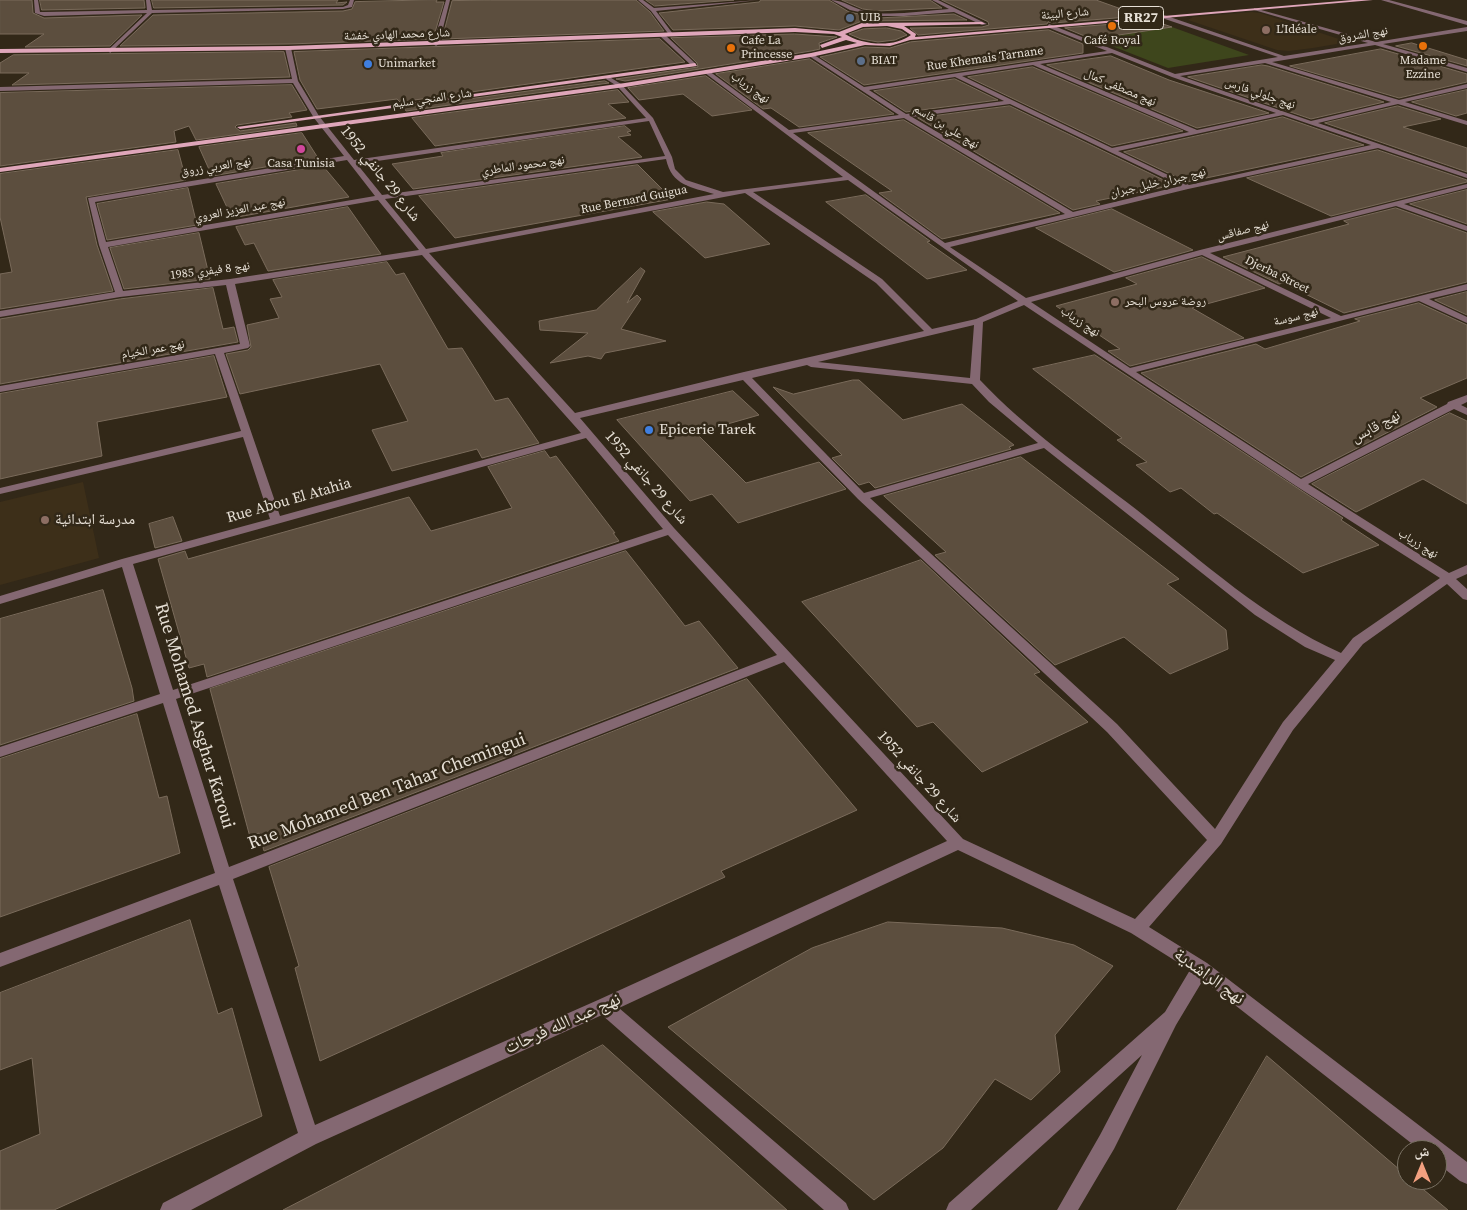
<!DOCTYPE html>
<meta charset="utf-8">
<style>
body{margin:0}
#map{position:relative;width:1467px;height:1210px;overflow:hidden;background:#322818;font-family:"Source Serif 4","Noto Naskh Arabic",serif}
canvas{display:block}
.north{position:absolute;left:1397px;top:1140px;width:50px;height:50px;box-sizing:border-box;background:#322818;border:1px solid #7a7264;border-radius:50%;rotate:0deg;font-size:14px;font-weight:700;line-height:20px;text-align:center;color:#e7e0d6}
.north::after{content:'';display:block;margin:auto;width:18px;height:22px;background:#f2a080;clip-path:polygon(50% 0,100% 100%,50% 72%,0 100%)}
</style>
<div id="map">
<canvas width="1467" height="1210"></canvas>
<div class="north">ش</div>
</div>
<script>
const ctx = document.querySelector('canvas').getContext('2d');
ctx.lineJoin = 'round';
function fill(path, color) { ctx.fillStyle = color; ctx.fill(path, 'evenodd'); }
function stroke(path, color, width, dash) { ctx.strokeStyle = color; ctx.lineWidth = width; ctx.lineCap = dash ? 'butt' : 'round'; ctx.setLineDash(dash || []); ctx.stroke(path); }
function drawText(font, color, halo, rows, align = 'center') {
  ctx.font = font + ' "Source Serif 4","Noto Naskh Arabic",serif'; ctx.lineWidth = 5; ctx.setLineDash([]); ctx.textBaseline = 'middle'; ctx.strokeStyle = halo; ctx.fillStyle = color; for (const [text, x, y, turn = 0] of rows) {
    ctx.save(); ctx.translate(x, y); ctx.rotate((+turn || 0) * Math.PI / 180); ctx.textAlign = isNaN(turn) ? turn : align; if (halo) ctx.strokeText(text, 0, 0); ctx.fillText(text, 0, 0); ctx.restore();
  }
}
fill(new Path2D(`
 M1252,12L1260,13L1345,41L1342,43L1313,48L1289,51L1277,50L1188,20L1193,17Z
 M83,482L99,558L0,585V502Z`), '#3d2f19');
fill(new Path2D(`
 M1172,27L1249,55L1168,68L1094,39Z`), '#3e461c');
const building = new Path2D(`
 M0,0H32L33,13L44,18L142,15L110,46L25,47L44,34H0Z
 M40,0H144L145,8L42,10Z
 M152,0H338L336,3L347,2L343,5L154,8Z
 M437,0L436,2H444L433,39L288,44L120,46L153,15L343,11L352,9L355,2Z
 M491,0H636L650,12L664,31L442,39L452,1Z
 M646,0H734L655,6Z
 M761,0H829L849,12L878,18L954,14L967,20L862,21L839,30L795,26L673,30L659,13L759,2Z
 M842,0H930L942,8L877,11L863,9Z
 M942,0H1096L1141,16L1053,23L1048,22L1047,24L918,35L910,28L982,27L989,25L988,22Z
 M1154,21L1172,27L1092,39L1065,28Z
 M887,28L901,31L907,35L895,40L878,42L861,39L849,34L863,29Z
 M1049,30L1083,44V53L864,85L820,57L865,47L890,48L910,42Z
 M795,34L837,37L819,43L820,49L811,51L625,81L616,79L698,67L697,63L671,38Z
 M660,39L685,62L400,102L397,99L317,109L300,80L294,52Z
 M1412,43L1467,60V66L1396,46Z
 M1381,49L1467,74V82L1399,98L1290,66Z
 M284,52L290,77L12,85L29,73H0V63L13,55Z
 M1111,56L1169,80L1269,113L1197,128L1047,65Z
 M810,59L894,114L799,127L771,108L763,109L716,74Z
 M1262,65L1268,66L1384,102L1311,119L1188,77Z
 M1033,67L1183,131L1112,146L968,77Z
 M706,76L752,110L712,116L683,94L639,100L628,88Z
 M955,79L998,100L906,112L874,91Z
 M605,81L609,83L406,111L404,108Z
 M292,85L307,110L289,113L292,117L237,125L235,127L240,131L296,123L297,126L196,140L189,126L174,131L176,142L0,166V93Z
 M618,90L629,102L608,104L626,118L435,146L412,118Z
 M1467,90V113L1456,116L1412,102Z
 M1010,106L1174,185L1096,201L1100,204L1073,210L918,118Z
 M1398,106L1441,119L1403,127L1467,148V172L1325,123Z
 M1283,117L1364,145L1187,182L1124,152Z
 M904,120L1060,213L942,239L879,193L892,191L808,133Z
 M625,126L631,131L627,132L631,135L618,137L642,157L413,189L392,164L443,156L441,153Z
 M302,133L318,158L212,176L199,147Z
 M178,150L186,180L86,197L97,245L113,291L0,309V274L12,272L0,217V174Z
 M1378,150L1467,180V182L1331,216L1247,178Z
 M638,165L672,199L455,238L419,196Z
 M323,166L349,197L232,218L216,184Z
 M188,188L197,225L107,240L97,204Z
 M1467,190V224L1410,204Z
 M866,195L930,241L927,242L967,270L927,279L826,202Z
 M707,202L724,204L770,244L705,258L653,212Z
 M348,207L381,254L268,271L254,243L245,245L236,227Z
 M1396,208L1467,233V282L1344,313L1283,283L1279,284L1223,257L1349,224L1344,221Z
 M1112,209L1193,250L1114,272L1036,228Z
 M199,233L210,279L124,289L110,248Z
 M1202,257L1265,288L1192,308L1244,338L1130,366L1108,351L1120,349L1056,306L1137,284L1126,278Z
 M387,262L396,275L404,273L448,349L462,348L495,401L508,398L539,443L482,458L477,449L392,471L372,430L408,421L380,364L240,394L226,354L248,350L251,347L247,325L279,318L270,299L282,297L273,280Z
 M641,268L645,271L627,303L637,295L641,299L621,329L666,341L605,353L601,359L588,356L550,363L588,333L540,330L539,321L596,310Z
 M213,288L223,329L234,327L238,342L0,384V319L120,299Z
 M1467,292V315L1435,300Z
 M1419,303L1467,325V378L1420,398L1437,407L1301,477L1141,373L1256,344L1265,349L1360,321L1355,319Z
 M1095,355L1343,518L1341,520L1379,545L1303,573L1217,513L1214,514L1181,488L1170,492L1136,465L1147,462L1117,440L1122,438L1033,369Z
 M214,356L227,397L97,422L102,456L0,479V394Z
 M853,380H859L903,420L962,404L1014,445L1009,447L1011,449L875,488L869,482L859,485L832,458L842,455L773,387L793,394Z
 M733,391L759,415L696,433L746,483L819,462L846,489L738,523L712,494L690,501L617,420Z
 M1450,413L1467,421V504L1423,479L1356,512L1312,484Z
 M545,451L550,458L556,456L615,533H613L619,541L207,677L204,664L189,668L158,559L185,551L188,559L409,497L431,531L512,508L488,467Z
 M1021,457L1179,579L1167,584L1226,630L1228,649L1170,674L1124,637L1055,665L935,555L946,552L884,496Z
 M173,517L182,541L155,548L149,524Z
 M626,551L685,626L699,621L738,668L264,851L259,833L250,837L210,689Z
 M921,560L1040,672L1034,674L1088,722L982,772L933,722L917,727L802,602Z
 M103,590L132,688L134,701L0,745V619Z
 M747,679L857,810L721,871L725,877L320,1061L295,968L299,966L269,867Z
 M137,714L159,798L167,796L180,853L0,917V759Z
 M190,920L218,1014L232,1008L262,1116L54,1210H0V1151L40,1134L32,1058L0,1070V993Z
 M888,922L1002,928L1074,945L1113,966L1055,1035L1060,1072L1031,1100L995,1079L943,1148L874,1200L668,1027L812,948Z
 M603,1045L787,1210H283L507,1094Z
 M1267,1056L1407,1176V1180H1412L1448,1210H1177Z`);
fill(building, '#5c4e3e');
stroke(building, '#7a6b5b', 1);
fill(new Path2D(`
 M34,0H38L40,12H44L147,10L146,0H150L152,10L343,7L348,5L350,0H354L352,7L343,9L152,13L110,53L108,50L147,13L44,16L35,13Z
 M446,0H450L439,44L436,46L433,44Z
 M638,0H643L654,8L759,0L656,11L673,34L670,36L651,11Z
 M831,0C843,0 855,9 867,12C894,16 922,11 949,9L932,0H938L987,24L982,25L954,12L904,16H878L850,10Z
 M1381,0H1389L1467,21V25Z
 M1254,8L1376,42L1467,27V31L1383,44L1467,68V72L1375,45L1272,62L1399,100L1467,84V88L1405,102L1467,121V125L1398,104L1318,123L1467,174V178L1378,148L1188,189L950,247L1026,298L1200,250L1467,184V188L1404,204L1467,226V231L1396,206L1210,253L1341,316L1467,284V290L1429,299L1467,317V323L1419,301L1136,372L1301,479L1447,404L1448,402L1467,395V402L1461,405L1467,408V415L1454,409L1308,484L1449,573L1467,565V574L1456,579L1467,589V600L1463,599L1447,584L1363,644L1293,730L1221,844L1149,927L1207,963L1467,1162V1184L1460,1181L1437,1163V1150H1420L1203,980L1176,1025L1114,1149L1078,1210H1057L1100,1135L1142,1055L971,1210H946L949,1203L1165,1012L1190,970L1131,933L958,850L619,1008L846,1203L849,1210H824L602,1015L316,1144L191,1210H160L163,1203L298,1133L219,885L0,967V953L215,873L163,703L0,757V747L160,694L122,567L0,604V596L122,559L270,519L243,437L0,494V488L241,431L215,354L0,392V386L240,344L226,285L120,297L0,317V311L115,292L99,245L88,198L344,156L314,118L293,83L0,91V87L292,79L285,48L288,46L291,48L298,81L319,116L354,160L646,118L617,86L606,79L608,76L621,84L653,118L672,157L675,169L686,180L723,192L843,177L705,73V71H709L789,130L899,115L809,56L811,53L864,87L1107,51L1047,27L1049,24L1175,74L1278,57L1159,17L1161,14L1284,56L1368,43L1254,10ZM1112,53L1172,77L1276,113L1197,130L1040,64ZM1265,63L1391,102L1311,121L1180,76ZM1033,65L1189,132L1112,148L962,76ZM955,77L1004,101L906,114L869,90ZM1010,104L1181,186L1073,212L912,117ZM1283,115L1371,145L1189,185L1118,151ZM904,118L1065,214L945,243L793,133ZM649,121L665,156L382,195L357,164ZM666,159C672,186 691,187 714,194L426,249L385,199ZM347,160L375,196L106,242L95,202ZM848,180L1018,301L976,319L932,329L882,279L753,192ZM745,193L876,283L924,331L744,372L575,413L429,253ZM378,200L419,250L230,279L123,291L108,247ZM422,255L581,433L280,516L224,353L248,348L250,346L235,284ZM1202,255L1331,318L1130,368L1031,302ZM1024,305L1296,486L1440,578L1353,638L1341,653C1265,619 1202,561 1137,510C1084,469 1026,429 980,380L983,322ZM974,325L970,378L818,362ZM807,365L811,367L972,384L989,402L1038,443L864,493L752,378ZM743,380L858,499L1107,732L1207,840L1135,919L963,839L674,528L580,418ZM586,438L663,529L173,690L133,564ZM1044,448L1255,615L1305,647L1335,660L1283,722L1215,829L1117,724L870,498ZM668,535L777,655L229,867L176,699ZM784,662L947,841L598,1000L315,1125L233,879Z
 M660,34H664L696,64V66H692L660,36Z`), '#846872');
fill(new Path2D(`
 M1353,0H1373L910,40L890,46L865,45L811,57L625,87L0,172V168L625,83L811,53L857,43L846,40L822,48L820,45L842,37L834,34L795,32L288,50L0,53V49L288,46L795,28L839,32L862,23L982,22L985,24L904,26L916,34L915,37ZM887,26L902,29L911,35C894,48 862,45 845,34L863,27Z
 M695,63L697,66L240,129L237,127Z`), '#dfa6ba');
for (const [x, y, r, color] of [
 [850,18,5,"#5c6f8a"],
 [1112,26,5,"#e8710a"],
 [1266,30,5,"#8d6e63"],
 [1423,46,5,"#e8710a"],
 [731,48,5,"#e8710a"],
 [861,61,5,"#5c6f8a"],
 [368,64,5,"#3f7fe0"],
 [301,149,5,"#d1479c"],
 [1115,302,5,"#8d6e63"],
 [649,430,5,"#3f7fe0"],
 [45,520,5,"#8d6e63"]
]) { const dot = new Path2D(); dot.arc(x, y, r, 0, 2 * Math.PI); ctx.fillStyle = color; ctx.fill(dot); stroke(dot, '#322818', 2); }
drawText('12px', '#e7e0d6', '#322818', [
 ["شارع البيئة",1065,14,-5],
 ["شارع محمد الهادي خفشة",397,35,-2],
 ["نهج الشروق",1363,35,-9],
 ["Rue Khemais Tarnane",985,59,-8],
 ["نهج زرياب",750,88,36],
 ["نهج مصطفى كمال",1120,88,23],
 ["نهج جلولي فارس",1260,94,19],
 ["شارع المنجي سليم",432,99,-8],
 ["نهج علي بن قاسم",946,127,31],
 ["نهج محمود الماطري",523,166,-8],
 ["نهج العربي زروق",216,167,-9],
 ["نهج جبران خليل جبران",1158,183,-13],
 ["Rue Bernard Guigua",634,200,-11],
 ["نهج عبد العزيز العروي",240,210,-10],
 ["نهج صفاقس",1243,231,-14],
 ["نهج 8 فيفري 1985",210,271,-7],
 ["Djerba Street",1277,275,26],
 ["نهج سوسة",1296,317,-14],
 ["نهج زرياب",1080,322,34],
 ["نهج عمر الخيام",153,350,-10],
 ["نهج زرياب",1418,544,32]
]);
drawText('12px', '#e7e0d6', '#322818', [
 ["UIB",860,18],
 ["L'Idéale",1276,30],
 ["Cafe La",741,41],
 ["Princesse",741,55],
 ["Café Royal",1112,41,"center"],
 ["BIAT",871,61],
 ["Madame",1423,61,"center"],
 ["Ezzine",1423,75,"center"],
 ["Unimarket",378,64],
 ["Casa Tunisia",301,164,"center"],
 ["روضة عروس البحر",1125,302]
], 'left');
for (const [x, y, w] of [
 [1141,18,45]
]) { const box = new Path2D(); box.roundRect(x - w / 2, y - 11.5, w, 23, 4); ctx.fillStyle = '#322818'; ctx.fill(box); stroke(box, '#e7e0d6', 1); }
drawText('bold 14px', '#e7e0d6', null, [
 ["RR27",1141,18]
]);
drawText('15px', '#e7e0d6', '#322818', [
 ["شارع 29 جانفي 1952",380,174,51],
 ["نهج قابس",1376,427,-28],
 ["شارع 29 جانفي 1952",646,478,49],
 ["Rue Abou El Atahia",289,501,-16],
 ["شارع 29 جانفي 1952",919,777,48]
]);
drawText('15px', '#e7e0d6', '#322818', [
 ["Epicerie Tarek",659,430],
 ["مدرسة ابتدائية",55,520]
], 'left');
drawText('18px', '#e7e0d6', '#322818', [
 ["Rue Mohamed Asghar Karoui",194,716,73],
 ["Rue Mohamed Ben Tahar Chemingui",387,792,-21],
 ["نهج الراشدية",1209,977,36],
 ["نهج عبد الله فرحات",563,1024,-24]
]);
</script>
